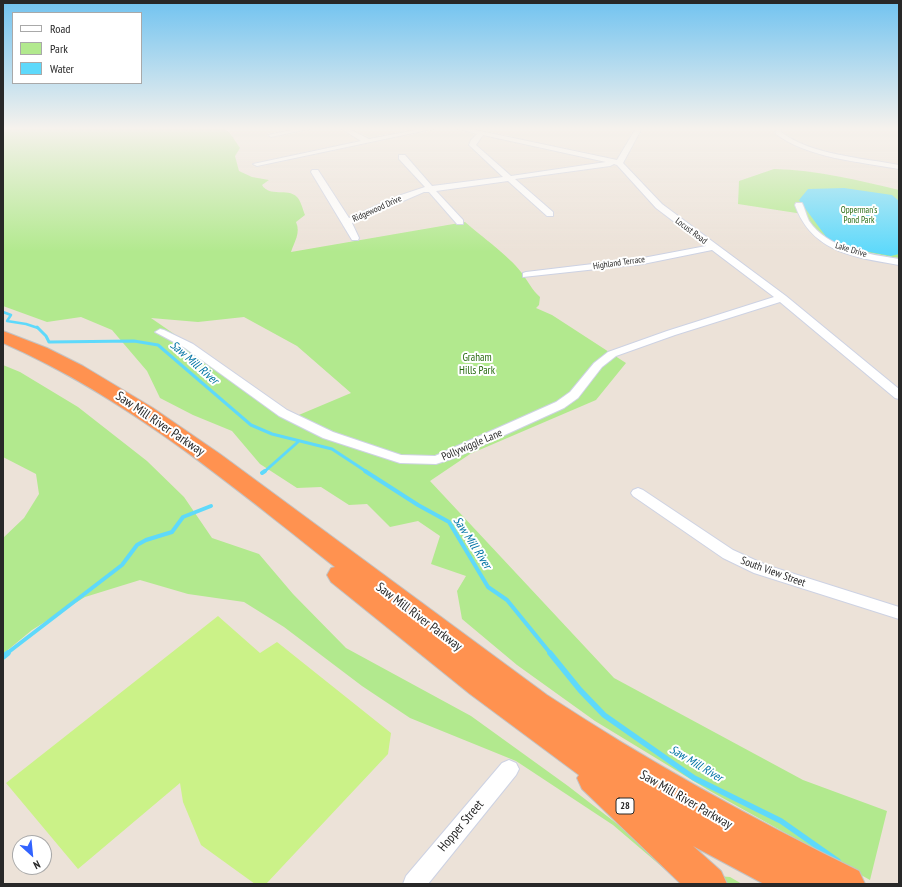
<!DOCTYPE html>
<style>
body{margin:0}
#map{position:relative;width:902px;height:887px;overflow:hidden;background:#ece2d8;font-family:"PT Sans Narrow",sans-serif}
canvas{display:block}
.frame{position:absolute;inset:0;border:4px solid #282828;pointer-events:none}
.legend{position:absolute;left:12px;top:12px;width:130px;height:72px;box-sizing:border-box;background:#fff;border:1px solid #a9a9a9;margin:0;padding:5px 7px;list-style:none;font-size:12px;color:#282828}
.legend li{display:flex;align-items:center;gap:8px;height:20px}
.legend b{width:20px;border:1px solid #a9a9a9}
.north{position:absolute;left:12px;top:835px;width:40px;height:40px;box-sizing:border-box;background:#fff;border:1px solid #a9a9a9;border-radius:50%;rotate:153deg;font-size:11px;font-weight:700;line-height:16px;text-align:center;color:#282828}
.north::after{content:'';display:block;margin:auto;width:14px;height:18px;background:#3263ff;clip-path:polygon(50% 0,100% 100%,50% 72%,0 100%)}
</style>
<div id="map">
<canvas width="902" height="887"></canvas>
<div class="frame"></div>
<ul class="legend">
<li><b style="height:5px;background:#fff"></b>Road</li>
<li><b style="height:11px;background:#b2e98e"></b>Park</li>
<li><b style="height:11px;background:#5ed9fb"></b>Water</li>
</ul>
<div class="north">N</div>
</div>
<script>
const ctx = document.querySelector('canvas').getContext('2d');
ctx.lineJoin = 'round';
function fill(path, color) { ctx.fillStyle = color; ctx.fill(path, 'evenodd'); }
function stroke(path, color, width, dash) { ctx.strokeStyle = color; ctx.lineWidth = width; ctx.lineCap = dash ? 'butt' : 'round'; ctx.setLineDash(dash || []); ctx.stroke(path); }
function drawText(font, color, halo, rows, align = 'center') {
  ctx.font = font + ' "PT Sans Narrow",sans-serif'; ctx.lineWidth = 4; ctx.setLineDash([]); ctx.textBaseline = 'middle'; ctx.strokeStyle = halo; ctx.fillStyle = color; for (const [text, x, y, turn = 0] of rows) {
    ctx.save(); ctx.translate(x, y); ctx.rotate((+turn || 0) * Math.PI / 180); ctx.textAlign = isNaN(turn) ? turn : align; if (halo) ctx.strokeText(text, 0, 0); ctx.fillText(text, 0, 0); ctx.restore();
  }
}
fill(new Path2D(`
 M3,128H224L230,133L240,148L235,156L239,171L252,177L269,180L262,185C270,198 287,187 297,197C301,201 303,210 305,215L296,222C301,233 294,242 291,252L465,222C482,237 508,255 521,272C528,281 532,290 540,297L539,305L536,308L552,315L626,363L596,400L470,454L430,481L614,678L803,780L887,811L870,880L710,791L595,721L517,665L462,619L457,591L466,576L431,564L440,536L418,521L390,527L367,504L349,505L321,487L297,488L260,464L232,431L193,415L160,398L147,371L112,330L81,317L47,322L3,306ZM244,317L297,346L351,393L294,417L151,318L198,322Z
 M774,169C817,170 858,180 899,190V258C859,251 829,249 803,214L738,204L739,181Z
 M3,365L20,372L78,407L147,461L184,497L212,538L259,554L293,594L346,648L471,716L568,786L681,873L730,877L742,884H682L613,825L516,761L410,718L362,686L284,627L244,602L188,594L140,580L85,597L32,630L3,654V538L24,518L39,494L36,474L3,457Z`), '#b2e98e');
fill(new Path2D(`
 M218,616L260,653L277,642L391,733L388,754L266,884H255L201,845L183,802L180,783L78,869L6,783Z`), '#cbf288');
fill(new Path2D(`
 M844,188L892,195L899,201V254L891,256L842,247L827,238L799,200L808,189Z`), '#5ed9fb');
stroke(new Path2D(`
 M3,312L11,315L7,321L26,324L38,328`), '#5ed9fb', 2.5);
stroke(new Path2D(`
 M37,327L46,336L49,342L134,341L158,345L251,425L272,434L332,449L367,472
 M264,472L299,441`), '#5ed9fb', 3);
stroke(new Path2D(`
 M365,471L418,505L449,522L488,587L507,600L551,654
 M262,473L265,471
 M6,654L122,565L137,545L146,540L172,532L183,517L211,506`), '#5ed9fb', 4);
stroke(new Path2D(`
 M550,653L580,690L604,715L694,778L781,821L838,861
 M3,657L8,653`), '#5ed9fb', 5.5);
const street = new Path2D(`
 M301,128H314L271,137L268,135Z
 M340,128H347L369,139L426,128H437L257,166L253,164L361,141Z
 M455,128H466L617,160L636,128H642L623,163L662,204L786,296L899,389V399L895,398L780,302L675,335L616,356L602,367L578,398L564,408L454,458L436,464L400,463L323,438L279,416L185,348L155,332L160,329L164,330L193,344L287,410L333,432L401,455L435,456L556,402L570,392L594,363L608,352L667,331L774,297L712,250L643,264L523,277V273L526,272L643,258L706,246L656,208L617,165L614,164L610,166L515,179L553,212V216H547L508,181L436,191L463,220V224H457L429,192H424L352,223L359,238L358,240H352L311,172L312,170H318L349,218L401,195L425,187L399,159V155H405L432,186L503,177L469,145L471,140L477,134ZM483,135L606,162L511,176L476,145Z
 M775,128H781V132C811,155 863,158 899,165V169C861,162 807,158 776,134Z
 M796,203H802C805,209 806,215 809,221C828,249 868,254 899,259V265C855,257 812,253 795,205Z
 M638,488L643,490L733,550L766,565L899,607V619L754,573L723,558L633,496L631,493L633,490Z
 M509,760L516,763L519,769L516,775L428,884H403L406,876L502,763Z`);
const highway = new Path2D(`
 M3,331L47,348L83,366L153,408L220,454L547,695C647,761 751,818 859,871L865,884H764L693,846L721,871L727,884H681L582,789L577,778L579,775L470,694L331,582L327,575L331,568L335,567C230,484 126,397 3,343Z`);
stroke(street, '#cdd2e3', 2);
stroke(highway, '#c3c3c3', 2);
fill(street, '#fff');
fill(highway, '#ff9250');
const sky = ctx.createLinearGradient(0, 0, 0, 252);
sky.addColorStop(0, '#71c3f0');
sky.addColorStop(0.51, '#f6f2ed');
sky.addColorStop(1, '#f6f2ed00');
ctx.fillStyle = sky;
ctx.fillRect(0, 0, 902, 252);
drawText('9px', '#282828', '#fff', [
 ["Ridgewood Drive",377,209,-24],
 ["Locust Road",691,231,37],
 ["Lake Drive",851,250,17],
 ["Highland Terrace",619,263,-8]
]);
drawText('9px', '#296b12', '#fff', [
 ["Opperman's",859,210],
 ["Pond Park",859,220]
]);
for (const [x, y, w] of [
 [625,806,18]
]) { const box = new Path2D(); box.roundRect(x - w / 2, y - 8, w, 16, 3); ctx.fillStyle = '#fff'; ctx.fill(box); stroke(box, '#282828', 1); }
drawText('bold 10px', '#282828', null, [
 ["28",625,806]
]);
drawText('11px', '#296b12', '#fff', [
 ["Graham",477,358],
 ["Hills Park",477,371]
]);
drawText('11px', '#282828', '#fff', [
 ["Pollywiggle Lane",472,445,-23],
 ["South View Street",773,572,20]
]);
drawText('italic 12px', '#0074a4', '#fff', [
 ["Saw Mill River",194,363,41],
 ["Saw Mill River",472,543,57],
 ["Saw Mill River",696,764,31]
]);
drawText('13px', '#282828', '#fff', [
 ["Saw Mill River Parkway",160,424,34],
 ["Saw Mill River Parkway",419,617,37],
 ["Saw Mill River Parkway",686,800,30],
 ["Hopper Street",461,826,-50]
]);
</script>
